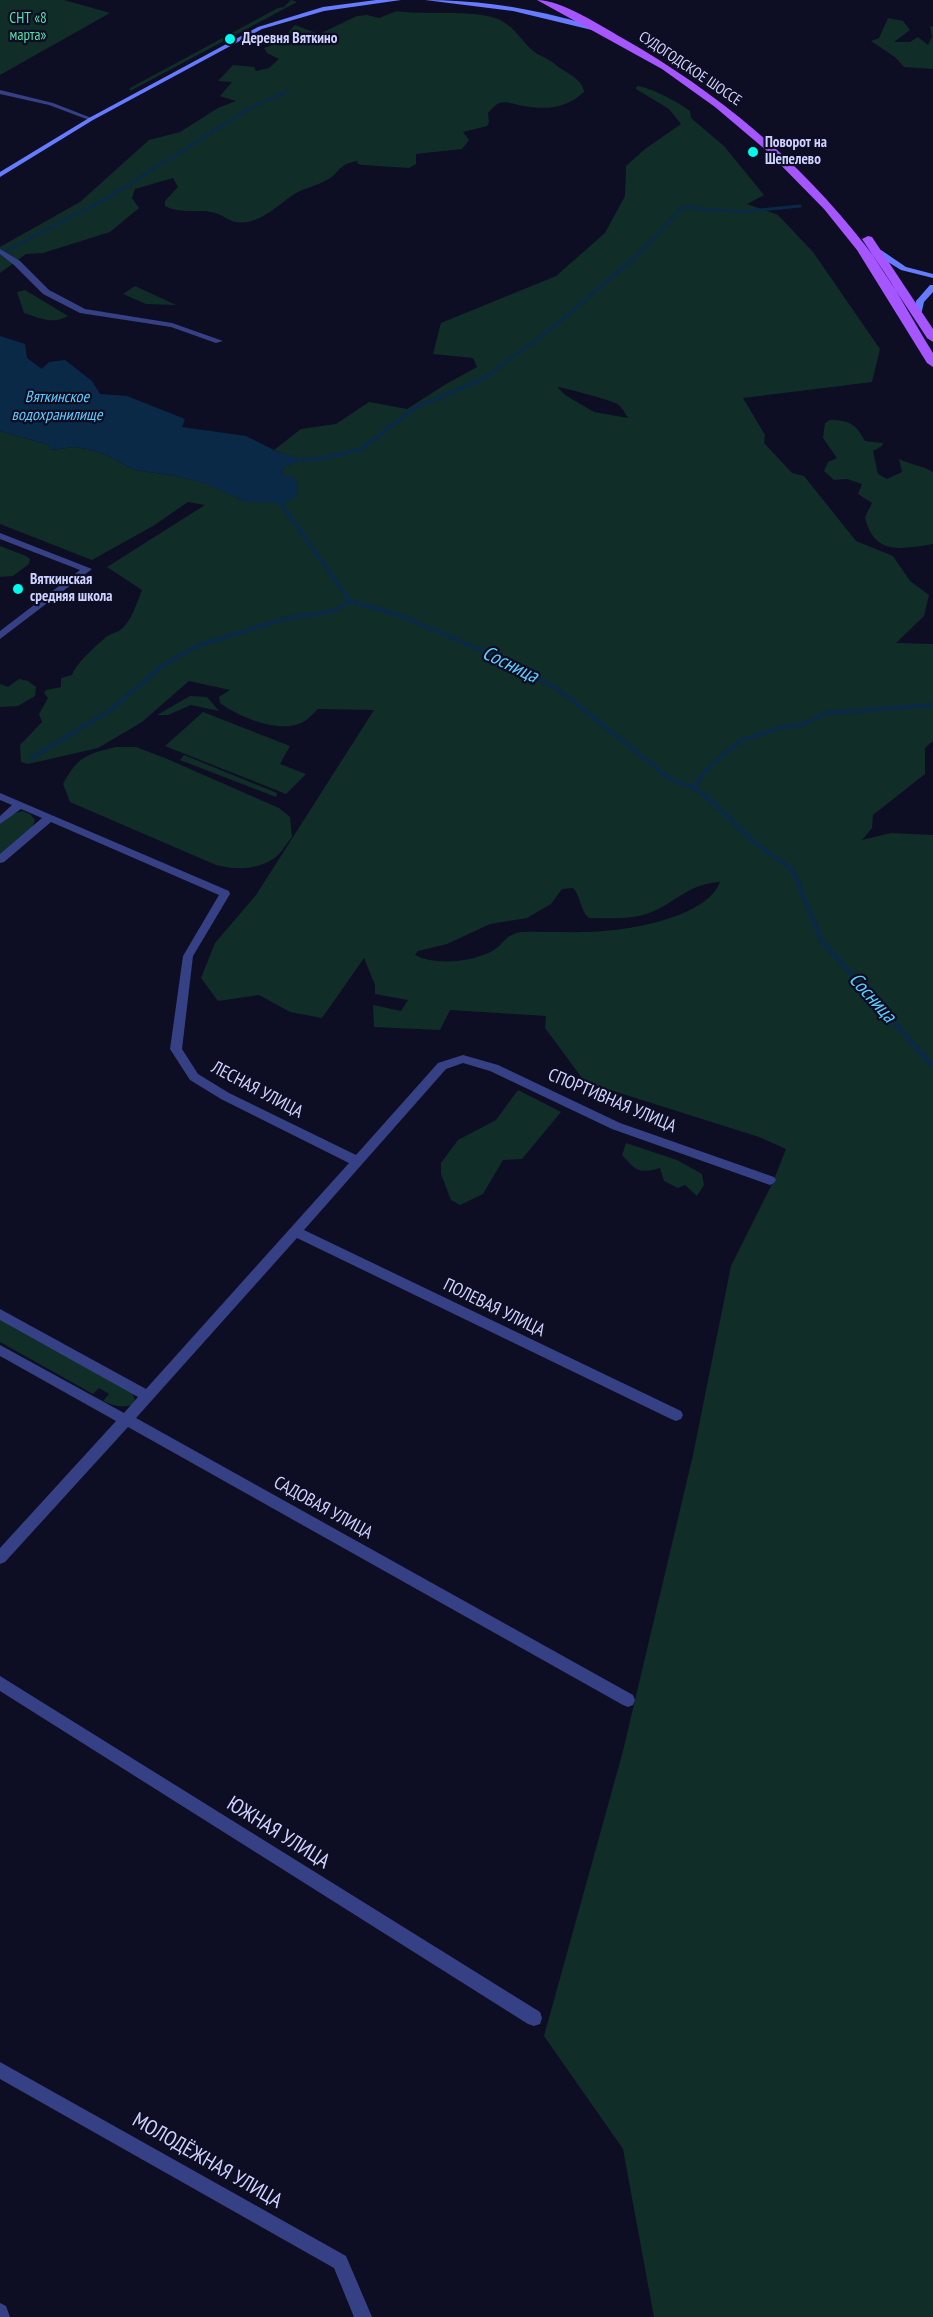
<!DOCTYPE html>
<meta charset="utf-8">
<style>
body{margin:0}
canvas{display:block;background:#0d0d23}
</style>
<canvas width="933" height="2317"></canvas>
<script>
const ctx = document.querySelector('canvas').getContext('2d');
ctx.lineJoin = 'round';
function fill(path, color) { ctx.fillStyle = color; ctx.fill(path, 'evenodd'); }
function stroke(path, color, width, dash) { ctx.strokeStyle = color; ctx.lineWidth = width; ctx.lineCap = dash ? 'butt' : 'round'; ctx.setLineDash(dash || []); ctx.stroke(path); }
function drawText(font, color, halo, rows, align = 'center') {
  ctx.font = font + ' "PT Sans Narrow",sans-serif'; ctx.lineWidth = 4.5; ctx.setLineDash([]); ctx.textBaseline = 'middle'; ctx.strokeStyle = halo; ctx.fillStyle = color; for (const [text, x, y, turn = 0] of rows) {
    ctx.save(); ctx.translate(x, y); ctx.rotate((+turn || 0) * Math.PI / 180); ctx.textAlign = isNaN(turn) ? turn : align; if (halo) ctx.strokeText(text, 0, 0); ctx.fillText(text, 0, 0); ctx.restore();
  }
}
fill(new Path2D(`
 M0,0H64L110,13L0,75Z
 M291,0L297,2L130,91V88L278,8L284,7Z
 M397,11C425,16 479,8 502,21C516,29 521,40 532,50C539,56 548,58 555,64C564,73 582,77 584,92C564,110 544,110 518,105C512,103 505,101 499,103C495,105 491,110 488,113L489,122L487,126L463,132L469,140L462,149L416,154V164L409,168L363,165L358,164L357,161C338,164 340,173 327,180C316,186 304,188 293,195C278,205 258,226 236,222C229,221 223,215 215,213C199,208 183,215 165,206V201L178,187L173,178L135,189L132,198L139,208L110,232L43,253L26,254L0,273V247L80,202L149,140L180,132L218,108L236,101L220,96L232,82L218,81L233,65L254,67L256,71L269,68L279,59L267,53L264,48L280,42L295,25L319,34L357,16L367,15L379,18Z
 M888,18L903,21L910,30L894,42H910L918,37L928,45L932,37L930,26L933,27V69L904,67L895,57L871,41L879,38Z
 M637,86C652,88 678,102 690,111L691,118L724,146L764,195L747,204L778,215L813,252L880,349L872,382L743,398L765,435L764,443L792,473L804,476L856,541L893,556L910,581L929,595L924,616L896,643L933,644V741L925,748V774L873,815L872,828L862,840L891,833L933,835V2317H654L623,2149L544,2036L623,1751L693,1455L731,1266L773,1182L786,1149L759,1137L585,1082L545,1028L546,1016L450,1010L440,1030L374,1027L373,1005L401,1011L408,1000L375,994V985L364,958L322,1018L290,1012L259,995L218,1001L201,978L215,943L256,895L374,710L318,709C311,716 305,723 295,725C274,731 237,716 220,703L219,697L230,690L189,681L142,722L98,748L28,764L21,762L20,745L42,722L39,714L48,698L44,693L46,690L61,687V678L72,675C77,662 95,647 106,637C110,634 115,633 119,631C132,622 136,604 142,590L107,567L205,505L188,502L153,526L92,560L0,524V431L49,445L51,450L74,447L88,449L107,455L134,470L170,475L205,483L246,502L281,474L283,468L301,460L274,450L301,429L336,424L369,402L407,409L446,384L477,367L473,358L433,354L441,323L556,276L605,233L625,196L626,166L645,149L681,124L669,109L636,89ZM557,387C562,387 614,401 617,404C622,407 625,413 628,418L594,412L565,395ZM720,882C709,913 645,927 614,930C584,934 551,931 521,932C503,936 506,942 494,950C474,962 435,966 415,955L418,951L447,944L490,924L527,918L551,904L562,889L573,888C581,896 580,911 589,918C609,918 630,920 649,913C676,903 687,884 720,882Z
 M135,286L176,305L146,304L123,294Z
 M25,290L68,316C53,325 40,318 24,313L17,292Z
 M830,420C849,420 856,424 865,441L883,443L882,446L873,451L878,474L887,479L902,472L899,459C911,465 922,465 933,472V544C901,549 874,556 865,517L872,503L858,494L862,484L847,479L834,480L824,471L828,462L837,458L823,438L825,423Z
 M0,546L26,556L30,559L29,564L13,576L0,577Z
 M19,679L28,681L36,687L35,696L18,706L0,707V684L8,687Z
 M190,696L207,697L219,711L191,705L168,715H157Z
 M203,712L290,746L280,764L306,774L286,794L165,746Z
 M116,747H136L165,758L279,808L290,817L292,837C286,844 280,855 273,859C256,870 235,870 216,865L70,802L63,784C78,756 87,754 116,747Z
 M184,755L277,793L276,797L180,760Z
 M23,811L30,814L35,820L31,830L0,857V824L12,814Z
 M518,1090L561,1112L522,1159L503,1160L483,1194L460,1205L451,1200L441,1174V1163L458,1140L496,1120Z
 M626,1143L677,1160L702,1174L704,1185L697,1196L685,1185L678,1188L664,1181L660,1168C639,1174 636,1171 622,1155Z
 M0,1319L132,1393L135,1400L132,1405C121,1408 114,1406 103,1401L109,1394L99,1388L93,1394L0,1342Z`), '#102d28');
fill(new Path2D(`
 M0,336L25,344L27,358L42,369L49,362L65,360L92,381L100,394L127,396L185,419L182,427L246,436L274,450L302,460L283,468L281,473L296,479L298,490L294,499L283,503L246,502L204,483L170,475L134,470L107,455L88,449L74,447L51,450L49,445L0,431Z`), '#0a2946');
stroke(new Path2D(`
 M0,254L106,199L250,108L288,91
 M486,377L561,321L637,255L683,207L740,212L800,206`), '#0a2946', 3);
stroke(new Path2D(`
 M298,460L325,458L361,449L415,408L489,376
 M279,501L350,601L399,615L511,663L558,689L670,779L694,788L708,798L755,843L786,865
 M31,758L111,710L163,665L197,646L284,619L333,611L350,601
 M694,788L703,774L719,758L742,740L780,728L801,725L827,713L933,705`), '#0a2946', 4);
stroke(new Path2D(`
 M784,864L793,870L821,940L933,1066`), '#0a2946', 4.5);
fill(new Path2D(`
 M0,90L53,103L94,119L89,120L49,105L0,94Z
 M0,249L20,261L49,290L85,309L172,323L223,341L216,343L171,327L80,313L43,294L14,265L0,254Z
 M0,533L92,569L0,639V631L80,570L0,539Z
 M0,793L229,891L230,894L193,956L182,1049L198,1074L229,1093L356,1155L438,1063L463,1055L498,1065L620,1123L774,1177L776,1180L774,1183L770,1185L612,1129L490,1071L463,1063L446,1069L304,1230L681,1411L683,1415L681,1419L676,1421L671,1419L297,1238L136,1418L633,1695L635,1700L633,1705L628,1707L623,1705L128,1427L5,1562L0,1564V1548L116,1421L0,1356V1345L124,1413L138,1397L0,1320V1309L146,1389L349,1163L221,1099L190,1080L170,1049L183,956L219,895L51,822L4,862L0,863V854L42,818L21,809L0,824V816L12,805L0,800Z
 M0,1676L540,2012L542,2018L540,2024L534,2026L528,2024L0,1691Z
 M0,2062L346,2256L372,2317H354L334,2268L0,2079Z
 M0,2303L6,2306L10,2317H0Z`), '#364084');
fill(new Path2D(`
 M376,0H401L324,11L262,29L93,120L0,177V172L89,118L258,27L323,7Z
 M425,0C472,0 518,6 564,18C575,21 589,23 599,29L596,31L513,11Z
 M875,250H881L906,267L933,274V278L901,270L875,254Z
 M930,285H933V292L924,302L921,315H915L916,301Z`), '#667bff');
fill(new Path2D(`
 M537,0C562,0 601,26 624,39C717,92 799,160 865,245C891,278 911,318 933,353V367L927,363L857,250L824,209L767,151L715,107L662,69Z
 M868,236L872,237L933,329V342L927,338L862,239Z`), '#a556ff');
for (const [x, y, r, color] of [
 [230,39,6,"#00faeb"],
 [753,152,6,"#00faeb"],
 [18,589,6,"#00faeb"]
]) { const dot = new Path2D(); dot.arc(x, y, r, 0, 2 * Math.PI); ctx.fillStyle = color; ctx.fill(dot); stroke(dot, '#0d0d23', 2); }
drawText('15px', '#57e3aa', '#0d0d23', [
 ["СНТ «8",28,19],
 ["марта»",28,36]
]);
drawText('bold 15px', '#cfd2ff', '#0d0d23', [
 ["Деревня Вяткино",242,39],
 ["Поворот на",765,143],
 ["Шепелево",765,160],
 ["Вяткинская",30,580],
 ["средняя школа",30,597]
], 'left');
drawText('15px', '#cfd2ff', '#0d0d23', [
 ["СУДОГОДСКОЕ ШОССЕ",690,69,34]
]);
drawText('italic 16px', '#5dceff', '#0d0d23', [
 ["Вяткинское",57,397],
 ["водохранилище",57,415]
]);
drawText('18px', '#cfd2ff', '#0d0d23', [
 ["ЛЕСНАЯ УЛИЦА",257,1090,28],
 ["СПОРТИВНАЯ УЛИЦА",612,1101,23],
 ["ПОЛЕВАЯ УЛИЦА",494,1308,26],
 ["САДОВАЯ УЛИЦА",323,1508,29]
]);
drawText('italic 20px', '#5dceff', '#0d0d23', [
 ["Сосница",510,665,26],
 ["Сосница",872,998,48]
]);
drawText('21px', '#cfd2ff', '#0d0d23', [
 ["ЮЖНАЯ УЛИЦА",278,1833,32],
 ["МОЛОДЁЖНАЯ УЛИЦА",207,2161,30]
]);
</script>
